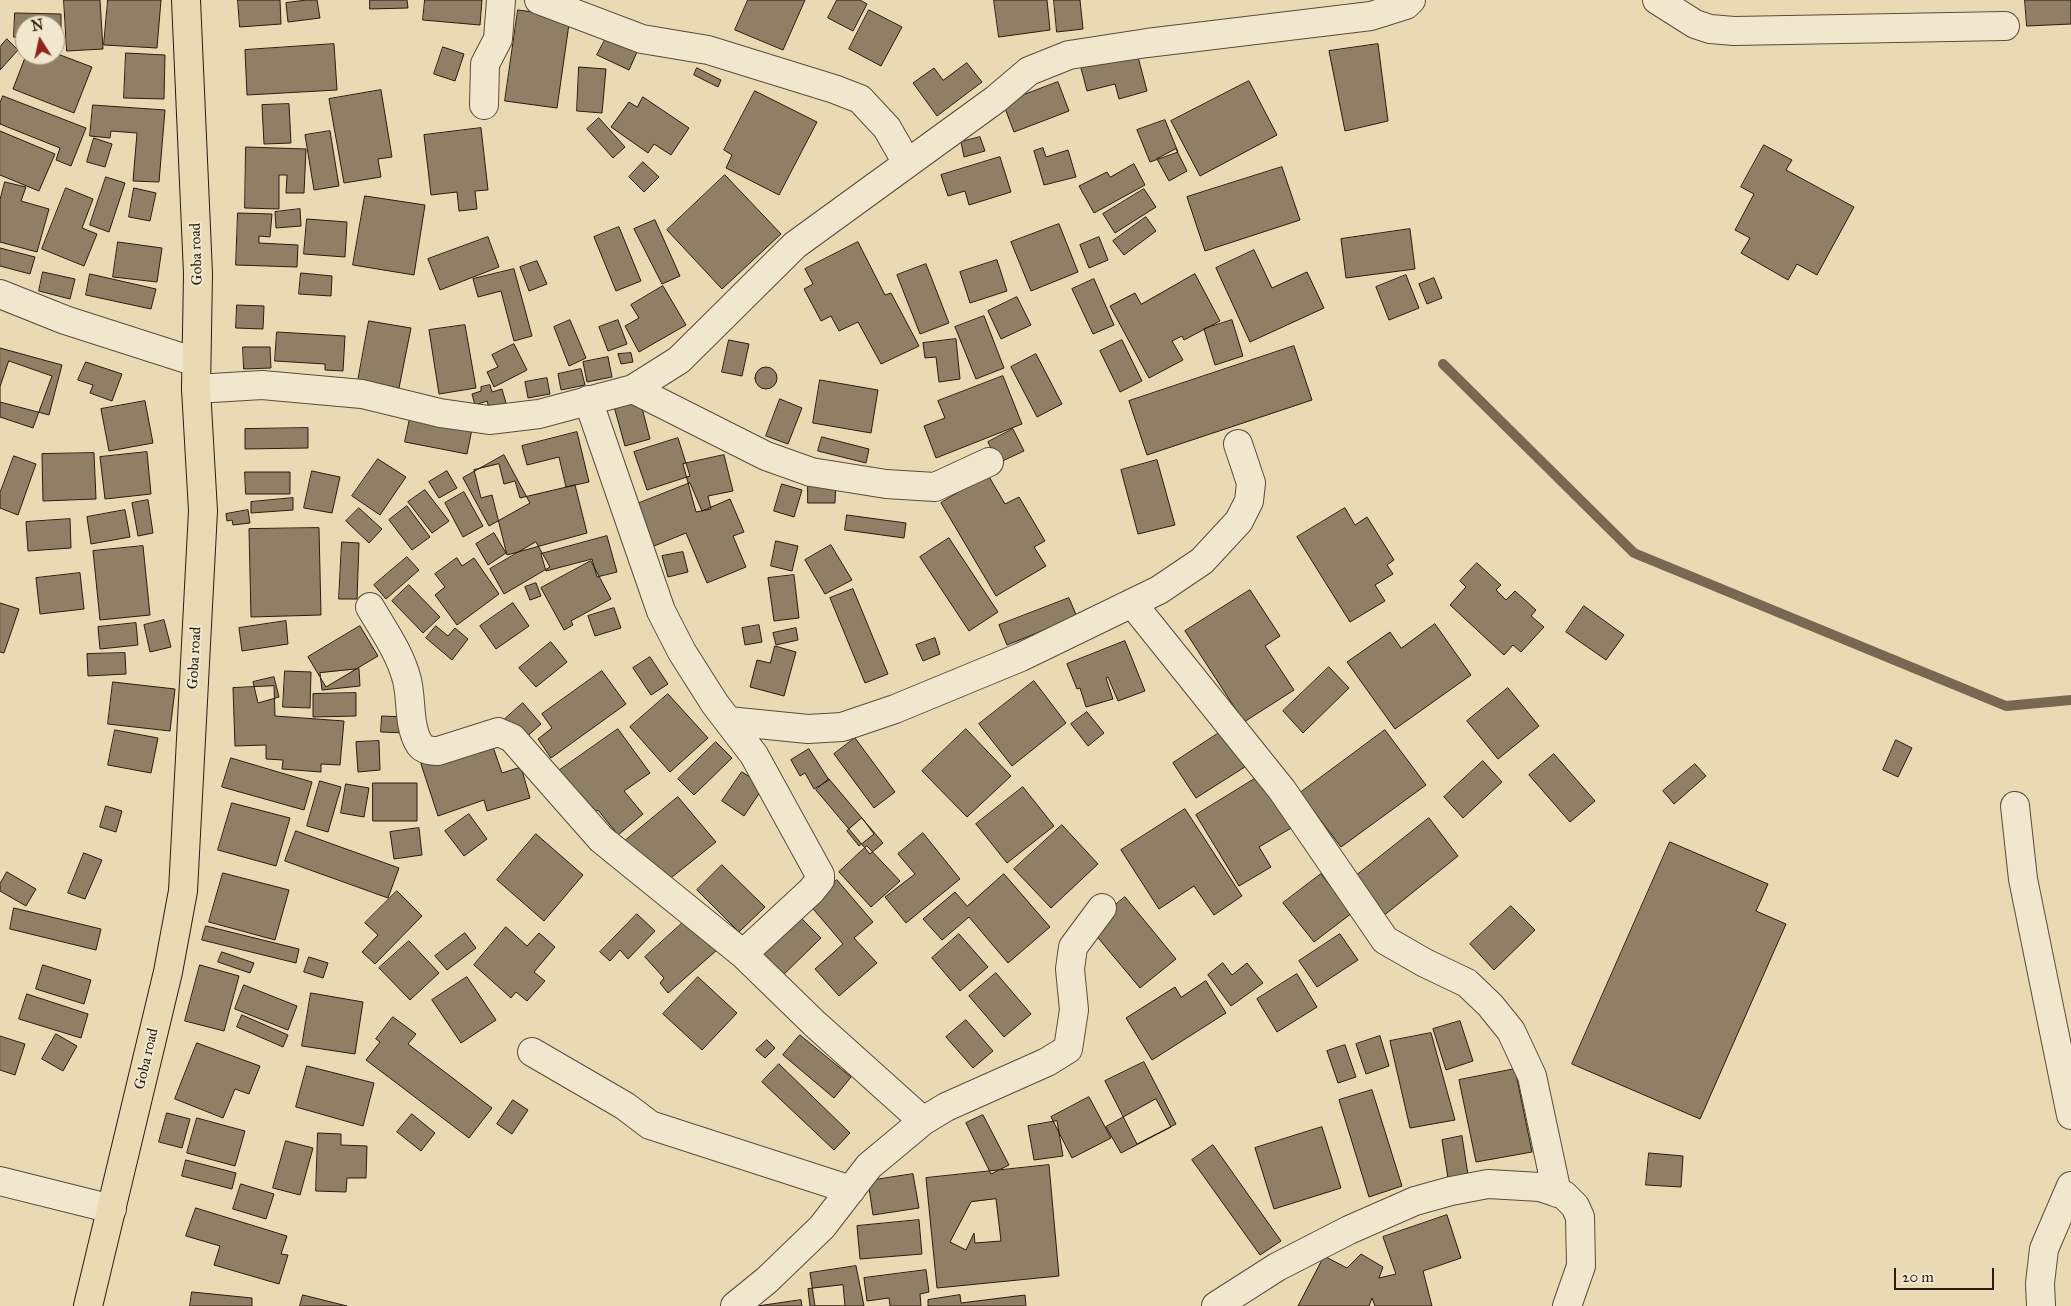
<!DOCTYPE html>
<style>
body{margin:0}
#map{position:relative;width:2071px;height:1306px;overflow:hidden;background:#eadab3;font-family:"IM FELL Great Primer",serif}
canvas{display:block}
.north{position:absolute;left:15px;top:15px;width:50px;height:50px;box-sizing:border-box;background:#f1e7ce;border:1px solid #a19682;border-radius:50%;rotate:350deg;font-size:14px;font-weight:700;line-height:20px;text-align:center;color:#2a1d10}
.north::after{content:'';display:block;margin:auto;width:18px;height:22px;background:#8f2418;clip-path:polygon(50% 0,100% 100%,50% 72%,0 100%)}
.scale{position:absolute;left:1894px;top:1268px;width:100px;height:22px;box-sizing:border-box;border:2px solid #2a1d10;border-top:0;padding-left:6px;font-size:15px;line-height:18px;white-space:nowrap;color:#2a1d10;-webkit-text-stroke:4px #f1e7ce;paint-order:stroke}
</style>
<div id="map">
<canvas width="2071" height="1306"></canvas>
<div class="north">N</div>
<div class="scale">20 m</div>
</div>
<script>
const ctx = document.querySelector('canvas').getContext('2d');
ctx.lineJoin = 'round';
function stroke(path, color, width, dash) { ctx.strokeStyle = color; ctx.lineWidth = width; ctx.lineCap = dash ? 'butt' : 'round'; ctx.setLineDash(dash || []); ctx.stroke(path); }
function fill(path, color) { ctx.fillStyle = color; ctx.fill(path, 'evenodd'); }
function drawText(font, color, halo, rows, align = 'center') {
  ctx.font = font + ' "IM FELL Great Primer",serif'; ctx.lineWidth = 4; ctx.setLineDash([]); ctx.textBaseline = 'middle'; ctx.strokeStyle = halo; ctx.fillStyle = color; for (const [text, x, y, turn = 0] of rows) {
    ctx.save(); ctx.translate(x, y); ctx.rotate((+turn || 0) * Math.PI / 180); ctx.textAlign = isNaN(turn) ? turn : align; if (halo) ctx.strokeText(text, 0, 0); ctx.fillText(text, 0, 0); ctx.restore();
  }
}
stroke(new Path2D(`
 M1443,364L1634,553L2006,706L2071,700`), '#766851', 10);
const building = new Path2D(`
 M64,0H100L103,49L67,51Z
 M108,0H161L157,48L104,45Z
 M238,0H280L281,24L240,27Z
 M307,0H317L320,18L288,22L286,3Z
 M370,0H407L408,8L370,9Z
 M425,0H482L480,25L423,20Z
 M748,0H805L783,50L735,30Z
 M837,0H860L867,4L853,31L828,18Z
 M994,0H1047L1050,30L999,37Z
 M1054,0H1080L1083,29L1057,32Z
 M2025,0H2071V24L2027,26Z
 M518,10L570,17L557,108L505,101Z
 M869,10L902,27L881,66L849,49Z
 M15,13L61,14V37H55V25H25V37H14Z
 M606,38L637,52L629,70L597,55Z
 M7,39L18,50L0,70V47Z
 M334,44L337,90L247,95L245,50Z
 M1378,44L1388,121L1345,131L1329,51Z
 M443,47L464,54L455,81L434,74Z
 M55,53L92,67L74,113L13,89L26,55H55Z
 M126,53L165,55L164,99L124,98Z
 M1137,53L1147,91L1119,99L1115,84L1087,91L1081,68Z
 M967,63L982,82L937,116L913,83L934,68L943,80Z
 M579,67L606,69L602,113L577,111Z
 M697,68L721,80L718,87L694,75Z
 M1249,81L1277,135L1200,176L1171,121Z
 M1058,82L1069,111L1014,132L1003,103Z
 M381,90L392,157L378,159L381,177L344,183L329,99Z
 M755,91L817,122L779,195L726,168L732,155L724,150Z
 M3,96L86,128L71,166L56,160L60,148L0,124V103Z
 M643,97L689,128L671,155L654,144L648,153L611,127L629,102L637,107Z
 M289,104L291,143L264,144L262,105Z
 M93,105L165,110L159,182L133,181L137,133L111,131L110,138L90,136Z
 M599,118L625,147L613,158L587,129Z
 M1165,120L1178,152L1150,162L1137,130Z
 M481,128L488,190L475,191L477,209L459,211L457,192L431,195L424,135Z
 M0,131L55,154L39,191L0,175Z
 M330,131L339,186L314,190L305,135Z
 M980,137L985,151L964,157L961,142Z
 M94,138L112,144L105,167L87,162Z
 M1764,145L1792,160L1786,170L1854,207L1817,275L1797,264L1788,280L1741,253L1750,238L1735,230L1754,194L1741,187Z
 M246,147L306,149L304,193H286L287,175H279V209L245,208Z
 M1043,148L1046,157L1068,150L1076,177L1044,185L1034,151Z
 M1176,149L1187,171L1169,181L1157,159Z
 M1000,157L1011,192L969,205L965,191L948,196L941,175Z
 M643,162L659,177L644,192L629,177Z
 M1134,164L1145,185L1094,213L1079,186L1107,172L1110,177Z
 M1282,167L1300,220L1205,251L1187,197Z
 M725,175L781,234L722,289L667,230Z
 M106,177L125,183L109,232L90,225Z
 M5,182L26,187L21,201L49,209L37,252L0,242V200Z
 M66,188L93,199L82,228L97,234L84,266L42,249Z
 M134,188L156,193L150,221L129,217Z
 M1144,189L1156,207L1115,233L1103,214Z
 M365,196L425,205L414,275L353,265Z
 M300,209L301,226L276,228L275,212Z
 M238,213L272,214L270,237L259,236V243L298,245L297,267L236,265Z
 M1146,217L1156,231L1124,255L1113,241Z
 M307,219L347,222L345,257L304,254Z
 M655,220L680,276L662,284L634,229Z
 M1059,224L1078,272L1031,291L1011,242Z
 M619,227L641,281L616,291L594,237Z
 M1410,229L1415,269L1346,278L1341,239Z
 M488,237L499,267L440,290L428,259Z
 M1099,237L1108,260L1089,268L1080,245Z
 M118,242L162,248L157,282L113,277Z
 M858,242L885,295L891,293L919,346L881,364L858,322L839,331L831,316L821,321L804,289L813,284L805,269Z
 M0,248L35,257L30,274L0,266Z
 M1254,250L1272,288L1307,272L1324,308L1250,342L1216,268Z
 M997,260L1007,291L970,303L960,272Z
 M537,261L547,284L529,291L520,267Z
 M926,264L949,323L920,334L897,275Z
 M514,269L532,336L514,341L501,291L478,297L473,279Z
 M43,272L75,279L70,299L39,291Z
 M301,273L332,276L331,296L299,294Z
 M90,274L156,289L151,309L86,295Z
 M1195,274L1220,321L1184,340L1182,336L1172,341L1183,360L1149,378L1110,306L1135,293L1141,304Z
 M1406,275L1419,308L1389,320L1376,287Z
 M1434,278L1442,298L1427,304L1419,284Z
 M1094,279L1114,325L1093,334L1072,289Z
 M663,286L686,325L639,352L625,326L639,318L631,305Z
 M1017,297L1031,325L1001,339L988,311Z
 M237,305L264,306L263,329L236,328Z
 M984,316L1004,368L976,379L955,327Z
 M570,320L586,358L569,366L554,327Z
 M618,320L627,344L608,351L599,327Z
 M1232,320L1243,356L1215,365L1204,329Z
 M369,321L411,328L399,388L358,381Z
 M465,325L476,388L439,394L429,330Z
 M277,332L345,336L343,371L325,370V364L275,361Z
 M956,339L960,379L939,382L936,357L925,358L923,343Z
 M729,340L749,344L742,376L722,372Z
 M1122,340L1142,381L1120,392L1100,351Z
 M514,344L527,370L494,387L487,372L498,367L492,355Z
 M1294,346L1312,400L1147,455L1129,401Z
 M243,347H270L271,368L244,369Z
 M0,348L62,365L49,415L0,402Z
 M631,353L633,362L621,364L618,354Z
 M1036,354L1062,404L1037,417L1011,367Z
 M608,357L612,377L587,382L583,362Z
 M9,361L52,376L33,428L0,417V387Z
 M86,362L122,374L112,401L90,393L93,385L78,380Z
 M755 378a11 11 0 1 1 22 0a11 11 0 1 1-22 0Z
 M581,369L585,385L561,390L558,374Z
 M1003,376L1022,424L936,458L924,426L945,418L938,401Z
 M547,378L550,394L528,398L525,382Z
 M820,380L878,390L871,433L813,423Z
 M490,385L492,392L502,389L506,403L489,408L487,401L475,405L472,394L481,391V387Z
 M639,396L650,439L625,446L613,403Z
 M780,399L802,408L788,444L766,436Z
 M145,401L153,443L109,451L101,409Z
 M410,418L472,429L467,454L405,442Z
 M308,428V448L245,449V429Z
 M1013,429L1024,451L998,463L988,442Z
 M577,432L589,482L566,487L559,457L527,465L522,446Z
 M822,437L869,449L866,463L818,451Z
 M678,438L690,476L647,490L634,452Z
 M147,452L151,494L105,499L100,457Z
 M94,453L96,499L43,501L42,454Z
 M504,455L530,503L489,526L463,478Z
 M724,455L733,491L708,496L711,509L696,512L683,464Z
 M14,456L36,464L18,515L0,508V493Z
 M378,459L406,477L380,515L352,496Z
 M1157,460L1175,525L1138,534L1121,470Z
 M499,464L504,484L515,481L520,498L575,485L587,533L507,555L492,495L481,498L474,470Z
 M312,471L340,477L332,513L304,508Z
 M447,471L457,488L439,498L429,482Z
 M245,472H290V494H246Z
 M988,475L1005,504L1019,497L1045,541L1034,547L1046,566L996,596L941,503Z
 M808,481H836L835,503H808Z
 M690,483L702,511L730,499L744,532L733,536L746,567L707,583L686,533L654,546L637,504Z
 M782,484L802,490L794,517L774,511Z
 M425,490L449,521L432,533L408,502Z
 M464,492L483,526L463,537L445,503Z
 M293,498V510L251,513V502Z
 M148,500L153,533L138,536L132,503Z
 M407,506L430,537L412,550L389,520Z
 M359,508L382,529L369,543L346,521Z
 M1345,508L1355,525L1367,517L1394,560L1387,565L1393,574L1375,585L1385,601L1350,622L1297,537Z
 M125,510L130,537L91,544L87,517Z
 M248,510L250,523L233,525L232,520L227,521L226,514Z
 M847,515L906,523L904,538L845,530Z
 M70,519L71,548L28,551L26,522Z
 M319,528L321,615L251,617L249,529Z
 M494,533L506,553L488,565L476,544Z
 M607,536L617,572L597,577L592,559L546,571L541,554Z
 M949,538L998,612L969,631L920,557Z
 M776,541L798,546L792,571L771,566Z
 M342,542L359,543L357,599H339Z
 M536,542L550,567L504,594L490,569Z
 M831,545L852,580L825,594L805,560Z
 M143,546L150,615L100,620L93,551Z
 M683,552L688,572L668,577L662,556Z
 M407,557L419,570L386,599L374,585Z
 M457,558L462,566L474,558L499,594L457,625L435,595L445,587L435,574Z
 M591,561L611,599L571,621L573,625L564,630L541,588Z
 M1477,563L1501,585L1496,590L1506,600L1515,591L1536,610L1531,616L1544,627L1521,652L1513,645L1504,655L1450,605L1466,587L1460,581Z
 M80,573L84,609L40,614L36,578Z
 M794,575L799,618L774,621L768,578Z
 M536,583L541,596L530,600L525,587Z
 M409,585L440,617L423,633L392,601Z
 M853,589L888,674L865,683L830,598Z
 M1250,590L1280,636L1265,646L1294,690L1244,722L1185,631Z
 M1069,598L1077,617L1007,645L999,625Z
 M0,603L19,609L4,653L0,652Z
 M513,603L529,626L496,649L480,626Z
 M1584,606L1624,635L1606,660L1566,632Z
 M614,608L621,628L595,636L588,616Z
 M164,620L171,647L150,652L144,625Z
 M286,621L288,644L242,651L239,628Z
 M136,623L138,645L100,649L98,627Z
 M1435,624L1471,675L1395,729L1347,662L1390,632L1401,648Z
 M759,625L762,642L745,645L742,628Z
 M360,626L378,656L326,687L308,657Z
 M436,626L448,636L455,628L468,639L452,660L426,638Z
 M796,628L798,640L776,645L773,633Z
 M935,638L940,654L923,661L916,645Z
 M1125,641L1145,691L1118,701L1108,677L1106,678L1113,699L1086,707L1080,688L1077,689L1067,664Z
 M551,642L567,662L536,687L519,668Z
 M775,646L796,652L784,696L750,687L757,660L770,663Z
 M125,653L126,674L88,676L87,654Z
 M650,657L668,684L651,695L633,668Z
 M1329,667L1349,688L1303,733L1283,711Z
 M359,669L360,686L322,690L320,673Z
 M285,671L311,672L310,708L283,707Z
 M602,671L626,704L551,758L538,739L552,728L542,714Z
 M274,677L279,697L258,703L253,682Z
 M1034,681L1066,723L1012,766L979,724Z
 M113,682L175,689L170,731L108,724Z
 M274,686L275,716L344,721L340,765L321,764V772L282,769L283,760L266,759V745L235,746L233,688Z
 M1508,688L1539,726L1498,759L1467,721Z
 M356,693V716L313,717V694Z
 M668,694L708,738L670,772L630,727Z
 M523,703L541,724L523,740L505,719Z
 M1087,712L1104,733L1088,746L1071,724Z
 M382,716L408,717L407,733L381,732Z
 M618,729L650,773L624,791L643,814L618,835L598,810L589,816L557,772Z
 M966,729L1011,776L967,817L922,771Z
 M1225,729L1248,765L1196,798L1173,763Z
 M115,730L158,738L151,773L108,765Z
 M1385,730L1426,785L1341,847L1300,793Z
 M855,738L895,792L874,808L834,754Z
 M1896,740L1912,748L1898,777L1883,770Z
 M379,741L380,770L358,772L356,742Z
 M491,741L502,773L521,767L530,798L487,811L484,800L438,816L421,764Z
 M716,742L732,758L694,795L678,779Z
 M809,749L829,780L814,789L805,773L800,776L791,760Z
 M1554,754L1595,801L1570,822L1529,775Z
 M231,758L312,782L304,810L222,787Z
 M1483,761L1502,782L1463,818L1444,797Z
 M1695,764L1706,776L1674,804L1663,791Z
 M742,772L764,786L744,816L722,801Z
 M1261,775L1293,827L1259,847L1271,867L1239,886L1196,815Z
 M829,779L883,843L870,854L816,790Z
 M320,781L341,787L328,832L307,826Z
 M373,783H417V821H373Z
 M346,784L369,788L364,817L341,813Z
 M1023,787L1054,826L1007,863L976,824Z
 M678,797L716,842L657,889L620,845Z
 M232,803L290,818L276,866L218,850Z
 M106,806L122,811L116,832L100,827Z
 M1185,809L1242,896L1214,915L1194,886L1159,909L1121,850Z
 M469,814L487,839L464,856L445,831Z
 M862,818L874,834L859,846L847,831Z
 M1429,818L1458,856L1382,917L1352,879Z
 M1062,825L1098,864L1051,908L1014,869Z
 M419,828L422,855L394,859L390,832Z
 M296,831L399,868L388,898L285,861Z
 M923,833L960,879L906,923L885,897L915,874L898,854Z
 M536,834L583,875L544,921L497,880Z
 M1670,842L1768,884L1756,911L1786,924L1700,1119L1572,1064Z
 M867,846L900,881L871,907L839,872Z
 M84,853L102,860L85,899L68,893Z
 M722,865L765,907L739,932L697,890Z
 M7,872L36,889L26,906L0,891V884Z
 M223,873L289,890L275,940L209,922Z
 M1004,874L1050,927L1008,963L969,917L942,940L923,919L955,892L967,906Z
 M1321,874L1352,913L1314,942L1283,903Z
 M837,880L873,922L854,938L877,963L839,996L815,969L843,944L809,904Z
 M397,891L422,916L375,964L362,952L378,935L365,923Z
 M1125,897L1176,959L1140,988L1089,927Z
 M1511,906L1535,930L1494,970L1470,944Z
 M14,908L101,929L96,950L10,929Z
 M795,912L821,938L775,983L749,957Z
 M637,914L655,931L628,959L620,950L610,961L600,952Z
 M688,918L717,950L668,993L660,983L664,978L645,957Z
 M206,926L299,949L296,963L202,940Z
 M506,927L527,946L539,933L555,947L534,972L545,981L527,1001L516,992L511,998L474,965Z
 M465,933L476,948L447,970L435,956Z
 M959,934L988,967L960,991L932,958Z
 M1340,934L1358,960L1317,987L1299,961Z
 M409,941L439,973L410,1000L379,968Z
 M222,952L254,963L250,973L218,962Z
 M309,957L328,963L323,978L304,972Z
 M1223,963L1232,975L1247,963L1263,983L1231,1006L1208,975Z
 M43,965L91,980L84,1004L36,989Z
 M200,965L239,976L224,1031L185,1021Z
 M996,973L1031,1014L1004,1037L969,996Z
 M1297,974L1317,1007L1277,1032L1257,999Z
 M467,977L496,1020L461,1043L432,1000Z
 M698,977L737,1013L702,1050L663,1014Z
 M1206,981L1226,1013L1152,1060L1126,1018L1175,987L1181,997Z
 M244,985L297,1006L288,1030L235,1009Z
 M311,993L363,1002L355,1054L302,1046Z
 M27,994L88,1014L81,1038L19,1019Z
 M242,1015L288,1035L283,1047L237,1027Z
 M393,1017L416,1034L408,1044L492,1108L469,1138L366,1060L380,1042L376,1039Z
 M966,1020L993,1051L973,1068L946,1037Z
 M1460,1021L1473,1061L1446,1070L1433,1029Z
 M1431,1033L1455,1120L1410,1128L1390,1041Z
 M56,1034L77,1046L63,1071L42,1059Z
 M800,1035L851,1077L834,1098L783,1055Z
 M0,1036L25,1044L15,1075L0,1070Z
 M1380,1036L1389,1066L1366,1074L1356,1044Z
 M767,1040L775,1048L765,1058L756,1050Z
 M197,1043L260,1066L249,1094L235,1089L223,1118L175,1099Z
 M1345,1045L1356,1077L1338,1083L1327,1051Z
 M1144,1062L1176,1124L1137,1144L1105,1081Z
 M779,1064L850,1133L834,1150L762,1082Z
 M307,1066L374,1083L363,1126L296,1107Z
 M1515,1069L1532,1152L1476,1162L1459,1080Z
 M1372,1090L1402,1186L1369,1197L1339,1100Z
 M1089,1097L1111,1138L1072,1158L1051,1117Z
 M1156,1099L1171,1127L1121,1153L1106,1127Z
 M513,1100L528,1110L512,1134L497,1124Z
 M167,1113L190,1119L182,1148L159,1142Z
 M412,1114L435,1133L421,1151L397,1132Z
 M983,1115L1009,1165L991,1174L966,1123Z
 M197,1118L245,1131L235,1166L187,1153Z
 M1057,1121L1063,1156L1034,1160L1028,1126Z
 M1322,1127L1341,1188L1274,1209L1255,1148Z
 M318,1133L341,1134V1145L367,1146L366,1178H347L346,1192L316,1191Z
 M1462,1136L1468,1175L1448,1178L1442,1140Z
 M286,1141L313,1148L300,1195L273,1188Z
 M1213,1145L1281,1241L1260,1255L1192,1160Z
 M1649,1153L1683,1156L1681,1187L1646,1185Z
 M186,1160L236,1173L232,1189L182,1176Z
 M1049,1165L1059,1276L937,1288L926,1178Z
 M913,1174L919,1208L873,1215L868,1181Z
 M241,1184L274,1194L266,1219L233,1209Z
 M996,1199L1001,1241L975,1243L974,1233L966,1250L950,1242L971,1202Z
 M196,1208L287,1236L281,1254L288,1255L279,1284L214,1265L220,1246L186,1236Z
 M1447,1215L1461,1258L1423,1271L1432,1306H1375L1372,1298L1369,1306H1298L1324,1256L1347,1268L1361,1254L1383,1267L1379,1278L1396,1274L1383,1237Z
 M919,1220L922,1254L860,1259L857,1226Z
 M856,1266L864,1306H815L810,1273Z
 M926,1270L929,1292L920,1294L921,1306H890L889,1298L867,1301L864,1278Z
 M843,1285L845,1306H810L808,1289Z
 M192,1292L252,1298V1306H190Z
 M303,1295L347,1306H300Z
 M960,1295L961,1303L1025,1295L1026,1306H928V1300Z
 M801,1300L802,1306H758Z`);
fill(building, '#8e7f65');
stroke(building, '#2a1d10', 1);
const minor = new Path2D(`
 M539,0L642,39L708,50L834,89L860,99L887,128L907,163
 M1657,0L1695,24L1710,29L1734,31L2005,26
 M484,105L485,64L498,39L501,0
 M0,294L65,320L196,362
 M196,389L262,385L362,394L440,413L489,420L539,414L633,389L679,360L795,245L996,99L1029,71L1069,55L1147,43L1371,16L1406,5L1411,0
 M633,389L766,456L811,472L886,484L935,487L989,462
 M588,400L661,611L682,652L715,704L754,755L820,875V880L811,891L743,954
 M1132,603L1282,790L1385,940L1425,963L1467,983L1490,1005L1511,1031L1532,1076L1557,1193
 M370,607C384,631 400,653 407,680C412,700 408,727 420,745C424,750 431,751 438,751L498,732L512,738L601,839L743,954L815,1024L923,1121
 M728,721L808,729L842,727L895,709L1021,657L1159,590L1202,561L1239,521L1249,501L1251,483L1238,444
 M2015,806L2023,879L2071,1115
 M532,1052L625,1106L650,1125L851,1190
 M0,1181L112,1209
 M735,1306L767,1280L822,1227L869,1166L923,1121L946,1107L1047,1062L1068,1049L1074,1010L1070,969L1073,947L1102,908
 M1216,1306L1277,1267L1349,1230L1415,1201L1451,1191L1488,1184L1540,1187L1564,1195L1575,1206L1580,1217L1581,1266L1567,1306
 M2041,1306L2040,1283L2044,1249L2071,1186`);
const major = new Path2D(`
 M88,1306L168,972L183,891L203,511L196,389L198,274L186,0`);
stroke(minor, '#5a4c39', 30);
stroke(major, '#2a1d10', 30);
stroke(minor, '#f1e7ce', 28);
stroke(major, '#eadab3', 28);
drawText('15px', '#2a1d10', '#f1e7ce', [
 ["Goba road",197,254,-92],
 ["Goba road",195,658,-87],
 ["Goba road",147,1059,-77]
]);
</script>
